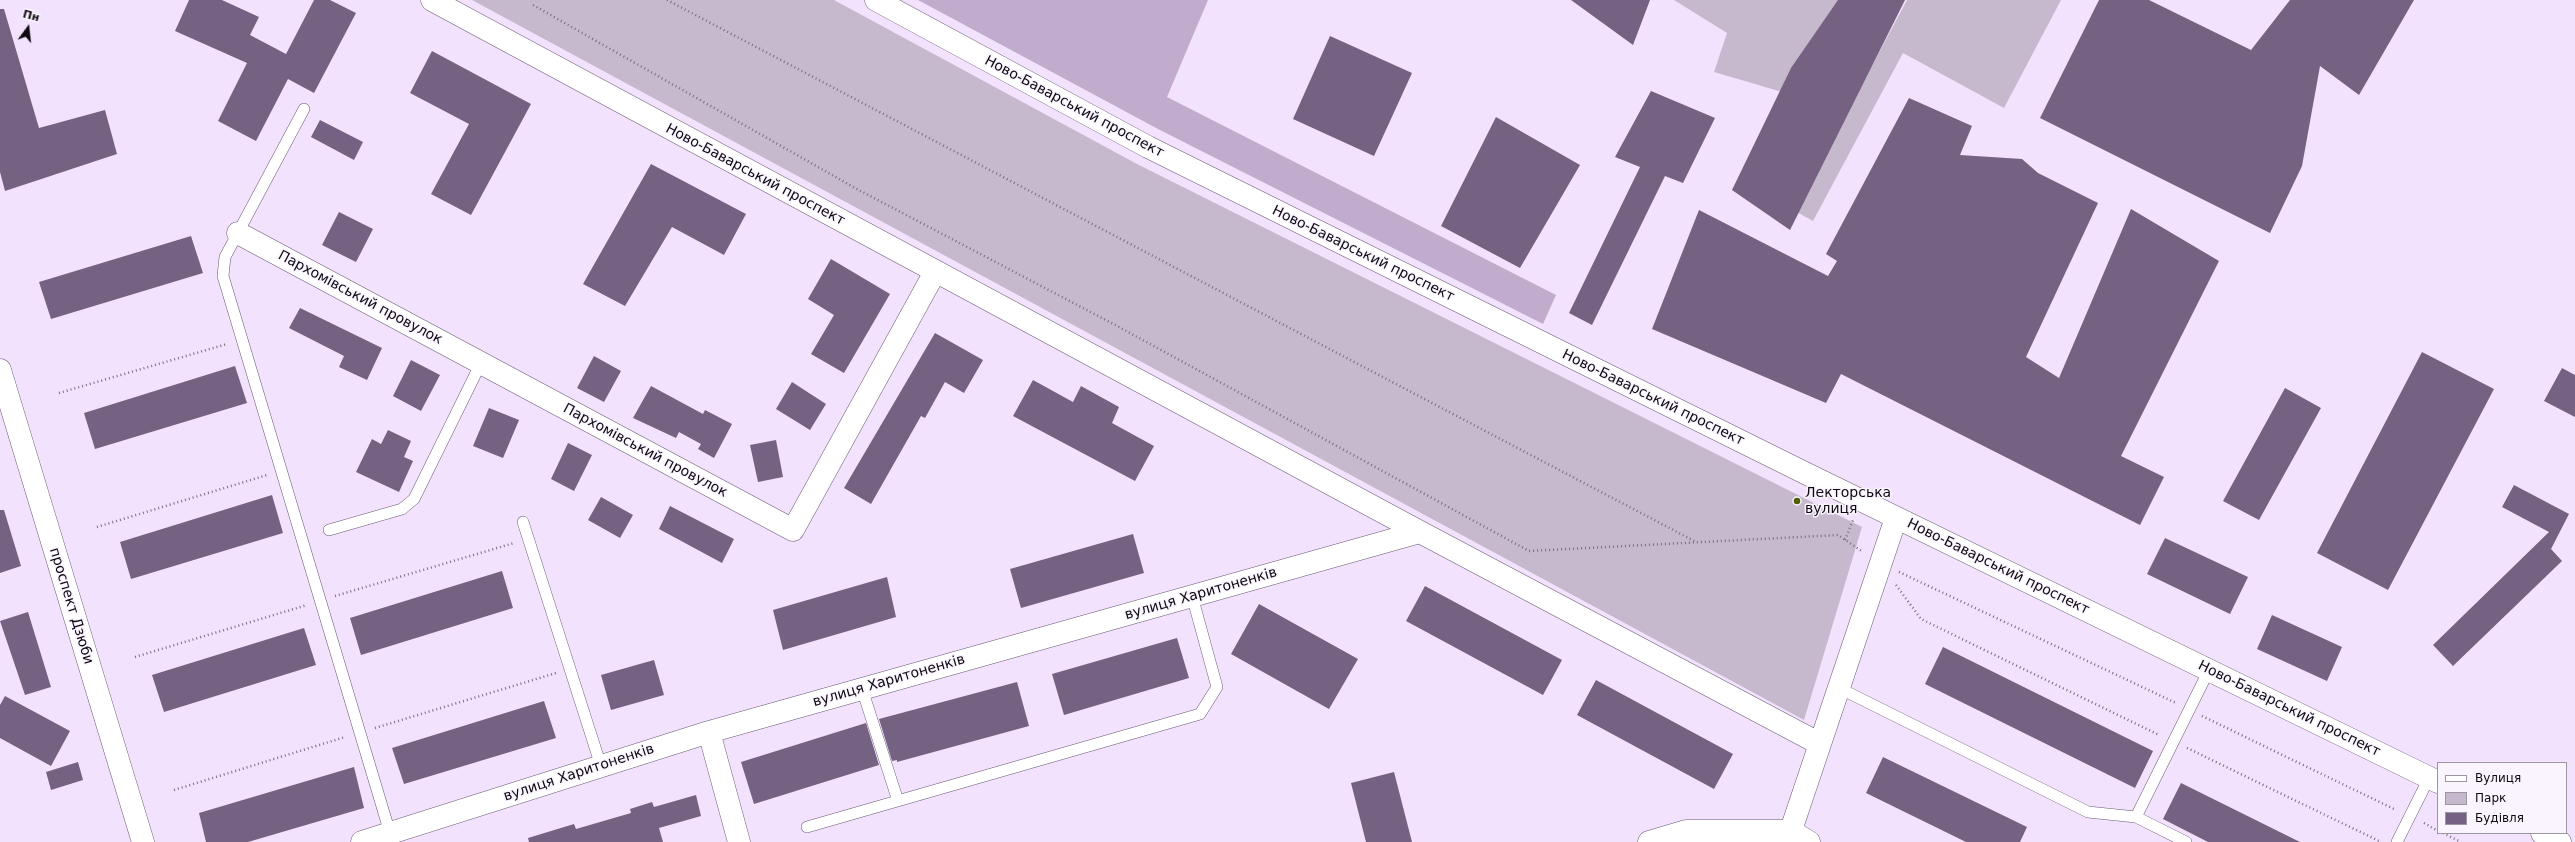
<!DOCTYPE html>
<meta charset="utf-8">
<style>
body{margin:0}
#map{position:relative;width:2575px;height:842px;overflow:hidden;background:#f3e2fd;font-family:"DejaVu Sans",sans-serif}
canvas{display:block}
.legend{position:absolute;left:2437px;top:762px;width:130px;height:72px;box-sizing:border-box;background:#faf4ff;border:1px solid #9c96a0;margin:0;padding:5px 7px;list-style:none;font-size:12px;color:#0e0911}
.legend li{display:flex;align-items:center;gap:8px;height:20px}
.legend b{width:20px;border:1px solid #9c96a0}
.north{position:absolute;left:8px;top:8px;width:40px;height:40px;-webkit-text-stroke:3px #faf4ff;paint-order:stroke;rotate:15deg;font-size:11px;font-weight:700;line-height:16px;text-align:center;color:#0e0911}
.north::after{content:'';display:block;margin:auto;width:14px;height:18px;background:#0e0911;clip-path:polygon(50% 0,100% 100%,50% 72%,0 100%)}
</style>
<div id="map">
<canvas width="2575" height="842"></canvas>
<ul class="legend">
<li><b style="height:5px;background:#fff"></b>Вулиця</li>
<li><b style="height:11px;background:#c6b9ce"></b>Парк</li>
<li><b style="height:11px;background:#756181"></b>Будівля</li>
</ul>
<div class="north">Пн</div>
</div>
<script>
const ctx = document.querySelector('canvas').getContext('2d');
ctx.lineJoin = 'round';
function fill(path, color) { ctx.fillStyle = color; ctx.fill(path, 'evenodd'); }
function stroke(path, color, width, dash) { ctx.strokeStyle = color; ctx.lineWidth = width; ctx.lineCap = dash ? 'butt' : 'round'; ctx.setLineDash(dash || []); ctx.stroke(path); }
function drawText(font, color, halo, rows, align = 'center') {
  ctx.font = font + ' "DejaVu Sans",sans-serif'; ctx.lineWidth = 3; ctx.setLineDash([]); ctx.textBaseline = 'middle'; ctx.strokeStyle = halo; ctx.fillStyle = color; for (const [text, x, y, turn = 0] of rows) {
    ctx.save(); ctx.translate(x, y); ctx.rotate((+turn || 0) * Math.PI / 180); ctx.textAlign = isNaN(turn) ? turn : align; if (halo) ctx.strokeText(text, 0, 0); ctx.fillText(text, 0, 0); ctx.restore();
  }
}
fill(new Path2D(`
 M472,0H834L1137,164L1862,527L1804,720Z
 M1674,0H1840L1789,94L1714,72L1727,33Z
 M1907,0H2061L2004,108L1903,53L1813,221L1795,211Z`), '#c6b9ce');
fill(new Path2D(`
 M918,0H1208L1167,97L1556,295L1543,324L1158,129Z`), '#c1acce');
fill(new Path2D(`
 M189,0H222L259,17L250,35L286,54L314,0H330L356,13L314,93L288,79L256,141L218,121L247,63L175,31Z
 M1571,0H1650L1633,45Z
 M1838,0H1905L1790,230L1732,190L1791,68Z
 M2099,0H2149L2251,50L2290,0H2414L2359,95L2320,66L2302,166L2270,233L2040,118Z
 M0,9H4L39,128L105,110L117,154L5,191L0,172Z
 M1330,36L1412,73L1374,156L1293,119Z
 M432,51L531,104L471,215L431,194L469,124L410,93Z
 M1651,91L1715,118L1683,183L1665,176L1592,325L1569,313L1640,167L1615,157Z
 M1909,98L1972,126L1960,155L2022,159L2038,173L2098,203L2026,357L2059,378L2131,209L2219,261L2121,456L2164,477L2140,525L1841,374L1826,403L1652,329L1699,210L1828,276L1837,261L1826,254Z
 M1496,117L1580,165L1520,268L1441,226Z
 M320,120L363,142L354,160L311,137Z
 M651,164L746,214L724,255L672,227L625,306L583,284Z
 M339,212L373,229L356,262L322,245Z
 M191,236L203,273L51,319L39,282Z
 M831,259L890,294L844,373L811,354L834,315L808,299Z
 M300,308L382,348L367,380L339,367L344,356L289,328Z
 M935,333L983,360L964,393L945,382L925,418L921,416L871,504L844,488Z
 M2422,352L2494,389L2388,590L2317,553Z
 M594,356L621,371L604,402L577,388Z
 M411,360L440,375L421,411L393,396Z
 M235,366L247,403L95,449L84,413Z
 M2562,368L2575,375V417L2544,401Z
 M1033,380L1073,402L1081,386L1119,407L1112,423L1154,446L1135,481L1013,416Z
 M792,382L826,404L810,430L776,409Z
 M651,386L703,414L705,410L732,424L714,458L698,449L701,444L679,432L676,438L633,418Z
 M2285,388L2321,408L2259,520L2223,501Z
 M489,408L519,420L503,458L473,446Z
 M388,430L411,441L404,457L413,461L399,492L356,472L372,439L381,444Z
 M776,440L783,477L758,482L750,445Z
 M568,443L592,455L574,491L551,479Z
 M2514,485L2569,514L2551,549L2562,561L2453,666L2433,645L2549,532L2502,507Z
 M272,495L283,533L131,579L120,542Z
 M601,497L633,515L620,538L588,520Z
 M670,506L734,539L722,563L659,529Z
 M0,510H4L21,566L0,573Z
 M1133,534L1144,573L1021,608L1010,569Z
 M2165,538L2248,577L2230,614L2147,574Z
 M502,571L513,608L361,655L350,618Z
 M887,577L896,617L783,650L773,610Z
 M1425,586L1562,660L1543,695L1406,621Z
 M1259,604L1358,659L1329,709L1231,654Z
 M28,612L51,687L25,695L0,621Z
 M2272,615L2342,647L2327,681L2257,649Z
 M304,628L316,665L164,712L152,675Z
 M1177,638L1189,678L1064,715L1052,674Z
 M1943,647L2153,751L2135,788L1925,684Z
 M654,660L664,695L611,710L601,675Z
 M1596,680L1733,754L1714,789L1577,715Z
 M1017,682L1029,726L897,762V760L892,761L879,719Z
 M5,696L70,731L51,766L0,738V705Z
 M544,701L556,738L404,784L392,748Z
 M866,723L879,765L754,804L741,762Z
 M1883,757L2027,827L2020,842H1966L1866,793Z
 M78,762L83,780L51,790L46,772Z
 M354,767L364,808L248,842H206L199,813Z
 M1394,772L1412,842H1366L1351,783Z
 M2181,783L2300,842H2208L2163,819Z
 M696,795L701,816L659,828L663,842H529L528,838L574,824L576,829L631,813L630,809L652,802L654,807Z`), '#756181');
const lane = new Path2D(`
 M304,109L225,257L223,276L390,833
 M523,522L601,766
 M329,530L402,509L414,499L481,363
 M1839,688L2088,812L2136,817L2186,842
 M862,689L898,801
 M2136,817L2209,670
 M807,827L1200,714L1217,687L1192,596
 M2397,842L2429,778`);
const street = new Path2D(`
 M432,0L1420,532L1820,744
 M238,233L793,530L935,272
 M0,370L143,842
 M709,732L739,842
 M362,842L709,732L1420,532
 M1649,842L1686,831H1791L1809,842
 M1787,842L1896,518`);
const primary = new Path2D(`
 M876,0L1148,147L1805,473L2438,782
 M2542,833L2560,842`);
stroke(lane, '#695b72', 12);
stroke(street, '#695b72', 23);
stroke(primary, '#695b72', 23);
stroke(new Path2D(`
 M667,0L1696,542
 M533,5L855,188L1119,327L1529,551L1838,535L1863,552
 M59,393L227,344
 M97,527L267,475
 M1845,540L1853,520
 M1899,572L2176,703
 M1896,585L1921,619L2159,735
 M335,596L514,543
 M135,657L307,605
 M2202,716L2396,810
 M375,728L556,673
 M2187,748L2381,842
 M174,790L345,737
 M2424,823L2438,831
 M2443,833L2461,842`), '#786e7f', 2.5, [1, 3]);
stroke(lane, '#fff', 11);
stroke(street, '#fff', 22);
stroke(primary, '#fff', 22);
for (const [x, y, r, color] of [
 [1797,501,4,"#4f6004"]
]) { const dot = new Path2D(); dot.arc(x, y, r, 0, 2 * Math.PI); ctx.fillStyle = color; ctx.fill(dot); stroke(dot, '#faf4ff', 1.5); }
drawText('14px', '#0e0911', '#faf4ff', [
 ["Ново-Баварський проспект",1074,107,28],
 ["Ново-Баварський проспект",755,175,28],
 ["Ново-Баварський проспект",1363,254,26],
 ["Пархомівський провулок",360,298,28],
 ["Ново-Баварський проспект",1653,398,26],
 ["Пархомівський провулок",645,451,28],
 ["Ново-Баварський проспект",1998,567,26],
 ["вулиця Харитоненків",1201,594,-16],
 ["проспект Дзюби",71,606,73],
 ["вулиця Харитоненків",889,681,-16],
 ["Ново-Баварський проспект",2289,709,26],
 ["вулиця Харитоненків",579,773,-18]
]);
drawText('14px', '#0e0911', '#faf4ff', [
 ["Лекторська",1805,493],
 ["вулиця",1805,509]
], 'left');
</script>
